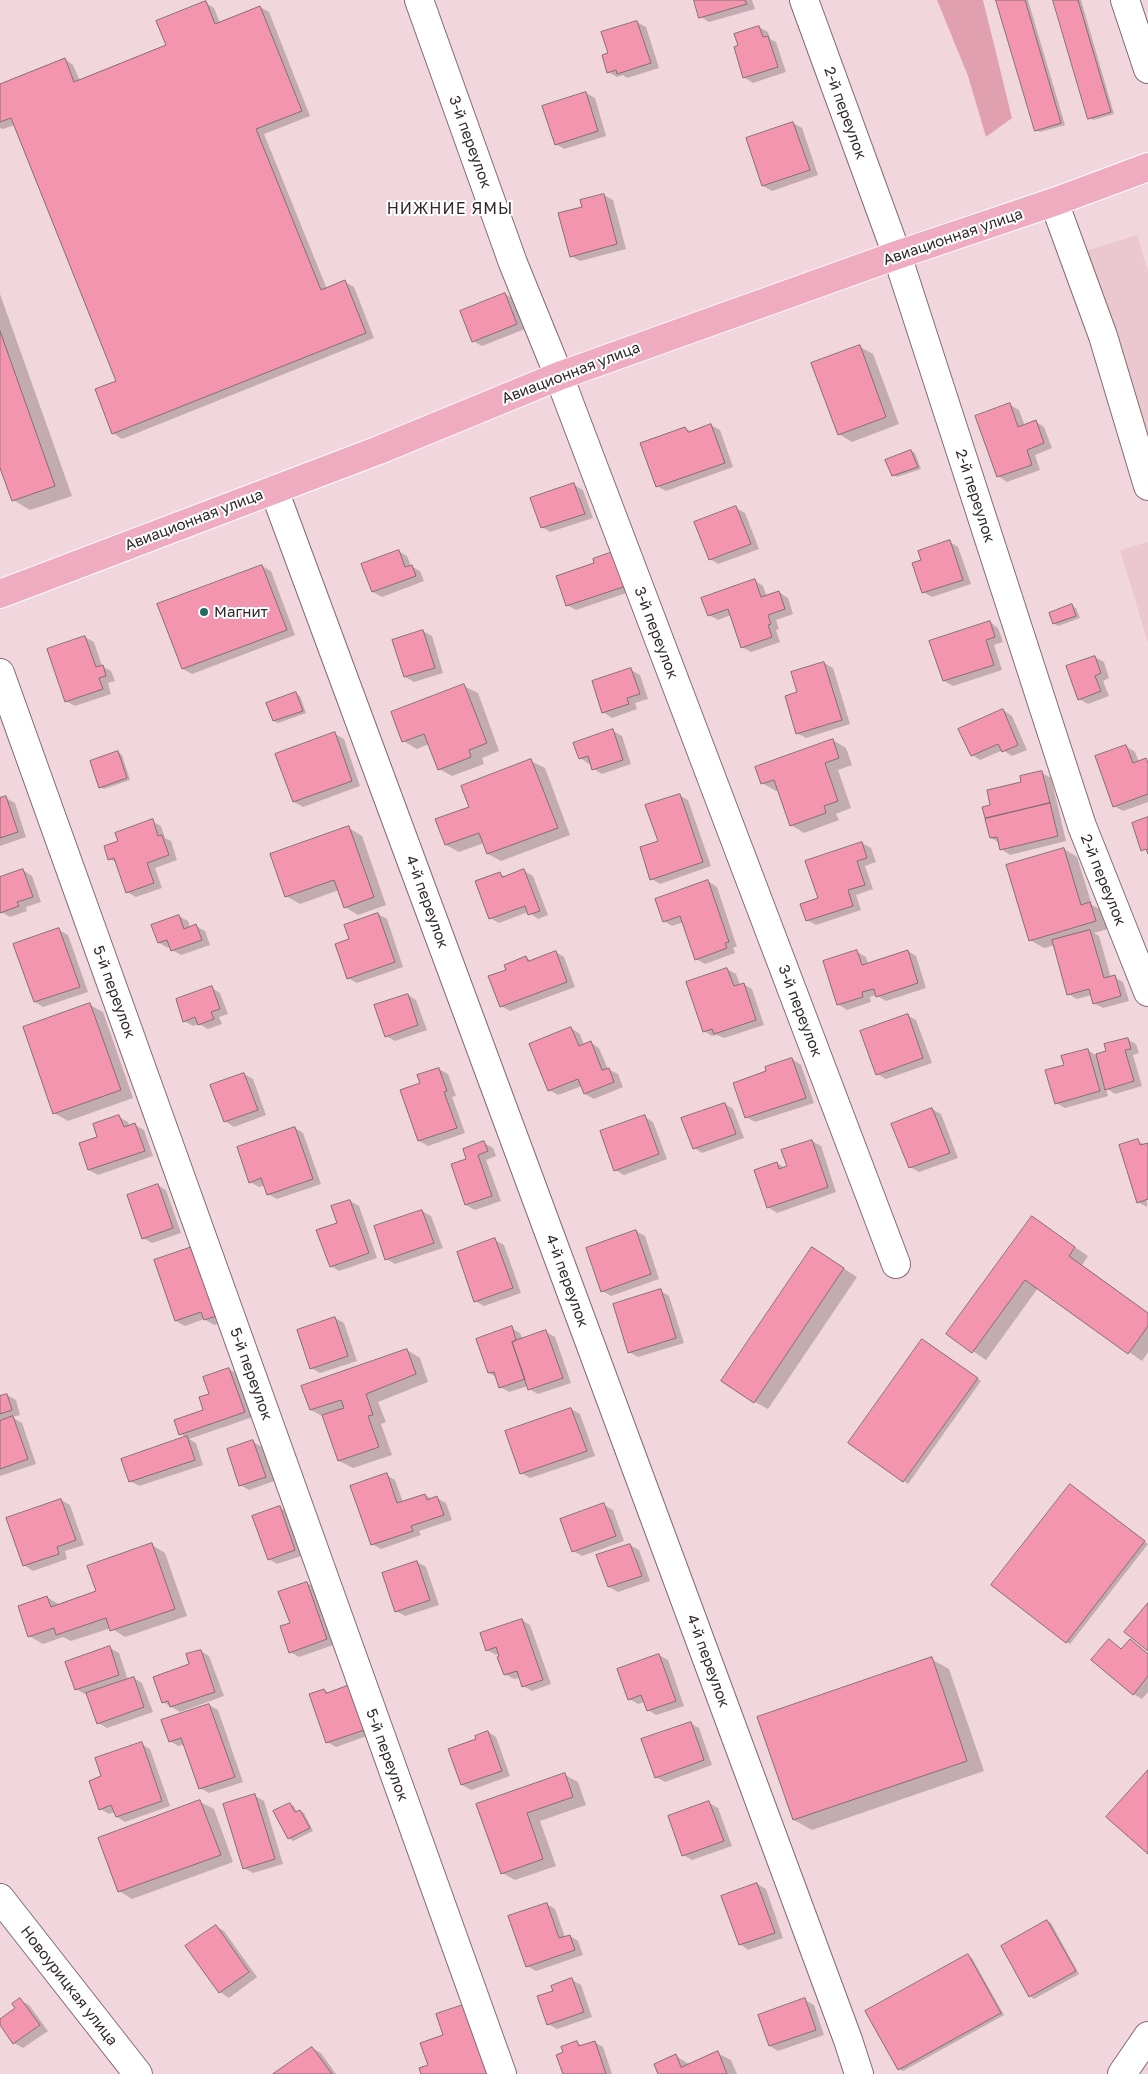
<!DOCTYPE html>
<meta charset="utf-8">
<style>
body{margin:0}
canvas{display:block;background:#f2d6dd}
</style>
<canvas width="1148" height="2074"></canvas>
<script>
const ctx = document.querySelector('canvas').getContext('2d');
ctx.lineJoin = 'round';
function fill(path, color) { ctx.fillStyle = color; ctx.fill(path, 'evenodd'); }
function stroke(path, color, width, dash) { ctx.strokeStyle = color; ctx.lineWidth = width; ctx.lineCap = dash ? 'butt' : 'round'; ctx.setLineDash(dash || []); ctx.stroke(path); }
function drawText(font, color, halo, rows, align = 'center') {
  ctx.font = font + ' "Golos Text",sans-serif'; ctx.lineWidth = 4; ctx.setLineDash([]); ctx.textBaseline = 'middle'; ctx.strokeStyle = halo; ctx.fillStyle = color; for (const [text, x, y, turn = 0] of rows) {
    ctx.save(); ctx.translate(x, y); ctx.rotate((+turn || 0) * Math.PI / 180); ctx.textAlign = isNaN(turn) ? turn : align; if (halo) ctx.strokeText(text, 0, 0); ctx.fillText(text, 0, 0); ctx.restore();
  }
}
fill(new Path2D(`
 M1137,235L1148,271V448L1086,251Z
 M1148,542V643L1120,550Z`), '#ebc8d0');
fill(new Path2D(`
 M937,0H983L1012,118L986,137L968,76Z`), '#e0a0b0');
fill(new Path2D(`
 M695,0H752L755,9L709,22L701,17Z
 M998,0H1028L1065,125L1040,132L1036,130Z
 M1054,0H1081L1114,114L1093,120L1089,118Z
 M206,3L214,8L220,23L260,7L269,12L310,116L264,134L327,289L345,282L354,287L374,338L122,439L113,433L96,390L118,381L15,125L3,129L0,128V85L65,59L73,65L80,81L168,45Z
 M637,22L646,27L659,68L627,78L623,75L617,77L608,72L609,54Z
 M759,27L768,32L770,39L776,42L786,72L753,83L745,78L735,47Z
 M586,93L595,98L606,136L564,149L556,144Z
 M793,123L802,128L818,175L772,191L763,186L747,139Z
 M604,195L613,200L626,249L580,261L571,256L583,208Z
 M0,294L72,496L30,510L13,500L0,464Z
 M505,294L514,299L525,329L482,346L473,341Z
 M860,347L873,354L899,424L852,442L839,434Z
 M1010,405L1019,410L1025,426L1036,422L1044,427L1052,448L1035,455L1040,470L1007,482L998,476Z
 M711,425L720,430L733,467L666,491L657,486L685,428L692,432Z
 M911,451L915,453L921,469L897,477L893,475Z
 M574,485L583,490L593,518L550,532L542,527Z
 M736,508L745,513L759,549L718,564L710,559Z
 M950,542L958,547L971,584L932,597L923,592L922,561Z
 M398,551L407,556L411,566L420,571L424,581L382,597L373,592Z
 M596,564L638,589L576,610L567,605Z
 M262,566L271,571L295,635L192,674L183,669Z
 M754,580L763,586L767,597L779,592L788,598L793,614L776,620L779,629L776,630L780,642L751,652L742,647L731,615L718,620L709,615Z
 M1072,606L1076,608L1080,618L1058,626L1054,623Z
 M990,622L998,628L1003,642L994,645L1002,670L953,686L944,681Z
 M423,631L432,636L443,673L414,682L405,677L394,640Z
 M85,637L94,642L102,666L111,671L115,681L108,683L111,694L75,706L66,701Z
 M1095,657L1104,662L1109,678L1103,681L1109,696L1088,704L1079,699Z
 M824,663L833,668L850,724L806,738L797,733L799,693Z
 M631,670L640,675L648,699L635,703L637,709L612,718L603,712Z
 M464,686L478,693L499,751L482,758L484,764L452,776L439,769L429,744L417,749L403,741Z
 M296,694L300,696L306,713L278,723L274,721Z
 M1003,710L1012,716L1027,750L1012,756L1003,750L980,760L972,755Z
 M613,731L622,736L631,764L602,774L594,769L591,763L589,764L580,758Z
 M335,734L344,739L360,786L303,807L294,802Z
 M833,740L846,748L852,765L838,770L851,808L836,814L839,820L804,833L791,825L779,790L776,791L762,783Z
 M1126,746L1135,752L1139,762L1146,760L1148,761V802L1123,811L1114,806Z
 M118,752L122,755L130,780L104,789L100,787Z
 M531,761L545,768L570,835L501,861L488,854L484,843L459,852L446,845L470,807Z
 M1042,773L1051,778L1066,841L1010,855L1001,849L1000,843L991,838L983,808L992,806L1023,783Z
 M679,795L688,800L711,866L660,884L652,879L659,842Z
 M6,798L15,803L26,837L0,846V800Z
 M152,821L161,826L165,838L171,841L177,860L155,868L162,888L136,897L127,892L116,862L109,859L120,842Z
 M349,828L362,836L386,905L358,915L345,907L339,890L300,904L286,896Z
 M862,843L871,848L876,862L865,866L873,889L856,895L861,910L816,925L807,920L820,898Z
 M1064,849L1077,857L1092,905L1103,911L1108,929L1094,933L1099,936L1111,978L1114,977L1123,982L1129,1001L1103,1008L1094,1003L1092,995L1077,999L1068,994L1055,945L1044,948L1030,940Z
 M23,870L32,876L41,902L26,907L27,911L10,917L1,912L0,909V878Z
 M524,871L533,876L548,915L538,919L528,912L499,923L490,918L500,874L506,877Z
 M708,881L717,887L737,947H733L735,953L705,964L696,959L684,922L672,926L664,921Z
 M378,914L387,919L403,967L357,983L348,978L351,940Z
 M179,916L188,921L190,928L196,926L205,931L210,945L181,955L172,950L171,947L168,948L159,943Z
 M59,930L68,935L88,992L43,1007L35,1002Z
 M908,951L916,956L926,988L886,1001L876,995L870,997L871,1002L847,1010L838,1004L857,952L866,957L868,964Z
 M556,952L564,957L575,987L510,1011L501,1006L508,970L526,958L532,961Z
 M727,969L736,974L740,985L743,984L752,989L764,1025L724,1038L717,1035L712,1036L704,1031Z
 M212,988L220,993L228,1014L219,1017L222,1024L208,1029L199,1024L193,1026L184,1021Z
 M408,995L416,1000L427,1030L395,1041L386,1036Z
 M90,1005L103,1012L133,1098L68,1121L54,1113Z
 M907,1015L916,1020L932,1063L886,1079L877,1074Z
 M571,1028L580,1034L584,1045L591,1043L599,1048L608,1069L618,1074L623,1087L594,1099L585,1094L582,1086L558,1095L549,1090Z
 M1127,1039L1136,1044L1139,1053L1133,1055L1142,1086L1115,1094L1106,1088L1108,1096L1065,1108L1056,1103L1065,1066L1087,1050L1096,1055L1108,1052Z
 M792,1059L801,1065L814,1103L755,1122L746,1117L768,1072Z
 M439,1069L448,1074L456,1096L452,1097L465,1133L428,1146L419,1141L421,1084L418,1076Z
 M244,1074L253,1079L266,1115L234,1127L225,1121Z
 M725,1104L733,1109L744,1138L702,1153L694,1148Z
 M932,1109L941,1114L958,1158L919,1172L910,1167Z
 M119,1117L128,1122L130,1127L135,1125L144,1130L153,1156L98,1175L89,1170L98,1137Z
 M645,1117L653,1122L667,1159L624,1175L615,1170Z
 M295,1128L303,1133L321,1184L277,1199L268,1194L265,1185L259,1187L250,1182Z
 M812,1141L821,1146L836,1192L777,1213L768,1207L777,1163L785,1168Z
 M1138,1141L1145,1145L1148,1144L1147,1207L1138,1202Z
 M484,1143L493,1148L496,1156L486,1160L501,1201L475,1210L466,1205L468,1160Z
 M158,1185L166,1190L181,1233L152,1243L143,1238Z
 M350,1201L359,1206L377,1258L339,1271L331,1266L338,1224Z
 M422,1211L431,1216L443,1248L395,1264L386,1259Z
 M1032,1218L1088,1256L1082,1265L1148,1313V1352L1142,1361L1038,1288L986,1360L948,1334Z
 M636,1231L645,1236L659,1279L611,1296L602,1291Z
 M495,1240L504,1245L521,1293L484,1306L475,1301Z
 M812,1248L857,1277L768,1409L755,1402Z
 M155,1261L228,1320L214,1325L204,1319L185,1326L176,1321Z
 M661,1291L669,1296L684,1343L638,1357L629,1352Z
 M335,1318L344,1323L357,1361L320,1373L311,1368Z
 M511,1328L520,1333L523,1340L546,1332L555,1337L571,1383L538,1394L529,1389L528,1386L509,1392L500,1387L496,1377L489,1373Z
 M927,1342L981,1381L908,1484L850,1443Z
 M407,1350L420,1358L428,1382L378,1402L386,1422L381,1424L392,1455L353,1468L339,1461L324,1417L311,1410Z
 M229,1369L238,1374L253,1417L189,1439L196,1443L203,1465L139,1486L130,1481L187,1438L181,1434L205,1411L210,1395Z
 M7,1395L16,1400L20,1415L12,1417L22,1423L36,1464L0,1476V1397Z
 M571,1409L580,1414L595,1456L530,1478L521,1473Z
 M253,1442L262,1447L274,1481L249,1490L240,1485Z
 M386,1475L395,1480L403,1502L425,1495L432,1499L437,1498L446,1503L452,1520L419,1531L421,1535L381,1549L372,1544Z
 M1071,1485L1148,1544L1070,1644L1066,1642Z
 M61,1500L70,1505L84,1545L65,1551L67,1559L33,1571L24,1565Z
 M604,1505L613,1510L624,1541L582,1556L573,1551Z
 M280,1508L289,1513L304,1555L277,1564L269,1559Z
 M152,1545L165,1553L187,1616L125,1637L111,1628L71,1641L63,1637L43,1644L29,1636L47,1597L60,1605L98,1592Z
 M630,1545L639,1550L650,1581L618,1592L609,1587Z
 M417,1562L426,1567L439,1605L405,1616L396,1611Z
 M307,1583L316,1588L336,1644L299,1657L290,1652Z
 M522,1620L530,1625L551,1684L532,1691L523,1686L519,1678L514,1679L505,1674L500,1653L496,1655L487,1650Z
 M1130,1640L1148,1653V1692L1142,1699L1133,1694L1109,1641L1122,1649Z
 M110,1648L119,1653L128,1680L134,1678L142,1683L153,1712L107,1728L98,1723L88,1693L85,1694L76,1689Z
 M201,1651L209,1656L224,1696L180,1712L163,1702Z
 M659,1655L668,1660L684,1706L656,1715L648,1710L645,1702L638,1704L629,1699Z
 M931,1659L949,1669L984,1771L812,1830L794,1820Z
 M324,1690L329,1693L378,1732L336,1747L327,1742Z
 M209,1705L218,1710L243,1782L209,1793L200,1788L185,1744L178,1746L170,1741Z
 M690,1723L699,1728L712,1765L665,1782L656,1777Z
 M488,1732L496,1737L510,1776L471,1790L462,1785L477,1740Z
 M141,1744L150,1749L170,1806L125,1822L117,1817L115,1812L109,1814L100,1809Z
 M565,1775L578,1782L586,1805L540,1821L556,1866L515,1880L502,1873L478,1805Z
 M255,1796L264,1801L283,1864L253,1873L244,1868Z
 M200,1802L214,1809L233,1862L132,1899L119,1891Z
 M709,1803L718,1808L732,1846L692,1860L683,1855Z
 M290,1804L294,1806L297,1813L300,1811L304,1813L313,1831L293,1841L289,1838Z
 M757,1884L766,1889L783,1938L748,1950L740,1944Z
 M547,1904L555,1909L565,1937L570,1936L578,1941L583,1955L536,1971L527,1966Z
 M1047,1921L1051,1923L1079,1974L1034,1999L1030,1996Z
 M216,1926L224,1931L257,1977L229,1998L220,1992L187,1947Z
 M968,1956L972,1958L1004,2015L903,2071L899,2069Z
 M572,1980L581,1985L592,2017L557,2029L548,2024L555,1991Z
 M20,2000L29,2005L48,2031L23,2048L14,2043L0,2023V2020L17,2008Z
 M805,2000L814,2005L824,2035L778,2051L770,2046Z
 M594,2042L603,2047L612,2074H565L577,2043L583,2046Z
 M312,2048L321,2053L336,2074H275Z
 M717,2053L731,2060L737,2074H660L676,2056L689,2064Z`), '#0003');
const building = new Path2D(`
 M694,0H745L747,4L699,18Z
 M996,0H1025L1061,123L1035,131Z
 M1053,0H1078L1111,112L1088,119Z
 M206,1L215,24L260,6L302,111L256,129L321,290L345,280L366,333L112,434L95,389L116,381L11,118L0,122V84L65,58L74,82L166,45L156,21Z
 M637,21L651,63L617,74L616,70L607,73L602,55L608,53L601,32Z
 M759,26L763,37L768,36L778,67L743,78L734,47L738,45L734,34Z
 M586,92L598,131L555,145L542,106Z
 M793,122L810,170L762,186L746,138Z
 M604,194L617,244L570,257L558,213L582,207L580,200Z
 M505,293L517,324L472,342L460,311Z
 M0,331L55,486L12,501L0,468Z
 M860,345L886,417L838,435L811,363Z
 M1010,403L1018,427L1036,420L1044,443L1027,450L1032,465L997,477L975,416Z
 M711,424L725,463L656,487L640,443L685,427L688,432Z
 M911,450L918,467L892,476L885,460Z
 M574,483L585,514L541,528L530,498Z
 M736,506L751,544L709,560L694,522Z
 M950,540L963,580L922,593L912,563L921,560L918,551Z
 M399,550L405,567L412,565L416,576L372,592L361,564Z
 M618,550L629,585L566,606L556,576L594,563L593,559Z
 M262,565L287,630L182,669L157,604Z
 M755,579L761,597L779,591L785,609L768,615L771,624L768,625L772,637L741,648L728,609L708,616L701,598Z
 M1072,604L1076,616L1053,624L1049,613Z
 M990,621L995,637L986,640L994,665L943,681L929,641Z
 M423,630L435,668L404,677L392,640Z
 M85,636L96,667L103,665L106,676L99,678L103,689L65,702L47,649Z
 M1095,656L1101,673L1095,676L1101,691L1078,700L1066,666Z
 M824,662L842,720L796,734L785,696L797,692L791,672Z
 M631,668L640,694L627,698L629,704L602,713L592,681Z
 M464,684L487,743L469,750L471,757L438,770L424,734L402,742L391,712Z
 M296,692L303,711L273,721L266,703Z
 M1003,709L1018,745L1002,752L998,744L971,756L958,729Z
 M613,729L623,760L592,770L588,756L579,759L573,743Z
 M335,732L352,781L293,802L275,754Z
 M833,739L839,758L825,763L838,801L824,806L826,813L790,826L774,780L761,784L755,767Z
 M1126,745L1133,763L1146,758L1148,763V794L1113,807L1095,756Z
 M118,751L127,778L99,788L90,761Z
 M531,759L558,828L487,854L479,833L445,845L435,819L469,807L461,786Z
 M1042,771L1050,803L985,818L982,807L990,805L987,790L1021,782L1020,776Z
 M680,794L703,862L650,880L640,847L658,841L645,805Z
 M6,796L18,832L0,838V798Z
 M1050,803L1058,836L1000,850L997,837L990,838L985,819Z
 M1148,817V854L1146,849L1141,851L1132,823Z
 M153,819L158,836L162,835L169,855L147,863L154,883L126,893L114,858L108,860L104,846L118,841L115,833Z
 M349,826L374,897L344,908L334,880L285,897L270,854Z
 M862,842L867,858L857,861L865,885L848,890L853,906L806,921L800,904L818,898L805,861Z
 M1064,848L1081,905L1090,902L1096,921L1029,941L1006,865Z
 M23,869L33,897L17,902L19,906L0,913V877Z
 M524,869L540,911L528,915L525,906L489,919L475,881L500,872L502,877Z
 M708,880L729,942L725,943L727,948L695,960L680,916L663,922L655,899Z
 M378,913L395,962L347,979L335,944L349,939L344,925Z
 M179,915L184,929L196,924L202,940L171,951L167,940L158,943L151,925Z
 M59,928L80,987L34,1002L13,944Z
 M1090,930L1104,978L1115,975L1121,996L1093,1004L1089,989L1067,995L1052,940Z
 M857,950L862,965L908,950L918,983L876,997L874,989L862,992L863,997L837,1005L823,961Z
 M556,951L567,982L500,1007L488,976L506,970L504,965L526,956L528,961Z
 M727,968L734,986L744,983L756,1020L714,1034L712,1029L703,1032L686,982Z
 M212,986L220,1009L211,1012L214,1019L198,1025L195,1017L183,1022L176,999Z
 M408,994L418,1025L385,1037L374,1005Z
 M90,1003L121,1090L53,1114L23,1027Z
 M908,1014L923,1058L876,1075L860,1031Z
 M571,1027L579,1046L591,1041L602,1070L609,1068L614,1082L584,1094L578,1079L548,1091L529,1044Z
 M1128,1038L1131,1049L1125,1050L1134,1081L1105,1090L1096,1054L1106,1051L1104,1044Z
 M1088,1049L1100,1091L1055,1104L1045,1070L1064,1065L1061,1056Z
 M792,1058L806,1098L745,1118L733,1083L766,1071L765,1067Z
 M439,1068L447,1091L444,1092L457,1128L418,1141L400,1090L420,1083L417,1075Z
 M244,1073L258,1110L224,1122L210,1085Z
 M725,1103L736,1134L693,1149L681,1118Z
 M932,1108L950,1153L909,1168L891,1124Z
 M119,1115L124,1127L135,1123L145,1151L88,1170L79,1143L97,1137L93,1124Z
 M645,1115L659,1154L614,1171L600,1131Z
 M295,1127L313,1179L267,1195L261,1178L249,1183L237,1147Z
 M1138,1139L1140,1145L1148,1143V1199L1137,1203L1119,1145Z
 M812,1140L828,1187L767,1208L754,1170L777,1162L779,1169L787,1166L781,1150Z
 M484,1141L488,1151L478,1155L492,1196L465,1205L451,1164L466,1159L463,1149Z
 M158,1184L173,1228L142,1239L127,1195Z
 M350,1200L369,1253L330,1267L316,1230L337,1223L331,1206Z
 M422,1210L434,1243L385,1260L374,1226Z
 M1032,1216L1075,1247L1069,1256L1148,1313V1326L1128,1354L1025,1280L972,1353L946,1334Z
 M636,1230L651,1274L601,1292L586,1248Z
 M495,1238L513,1288L474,1302L457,1252Z
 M195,1246L220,1315L204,1320L201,1312L175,1321L154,1260Z
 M812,1247L844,1268L754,1403L721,1381Z
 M661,1289L676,1338L628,1353L613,1304Z
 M335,1317L348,1356L310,1369L297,1330Z
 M512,1326L516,1340L512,1342L525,1379L499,1388L494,1372L488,1373L476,1339Z
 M546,1330L563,1378L528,1390L512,1342Z
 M922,1339L978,1378L903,1482L848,1443Z
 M407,1349L416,1374L366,1394L373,1415L368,1416L379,1447L338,1461L322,1415L344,1408L341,1400L310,1410L301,1386Z
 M229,1368L245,1412L179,1435L174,1420L203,1410L199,1397L209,1394L203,1377Z
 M7,1394L12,1410L0,1414V1396Z
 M571,1408L587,1451L520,1474L505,1431Z
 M13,1416L28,1459L0,1469V1421Z
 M187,1436L195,1460L129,1482L121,1459Z
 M253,1440L266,1477L239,1486L227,1449Z
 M387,1473L397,1503L425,1494L427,1500L437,1496L444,1515L411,1526L413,1531L371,1545L350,1486Z
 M1070,1484L1145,1541L1066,1643L991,1585Z
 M61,1499L76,1540L57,1547L59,1554L23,1566L6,1518Z
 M604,1503L616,1536L572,1552L560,1519Z
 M280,1506L295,1550L268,1560L252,1516Z
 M152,1543L175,1609L110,1631L106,1618L56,1635L54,1628L28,1637L18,1606L47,1596L51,1607L96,1591L87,1566Z
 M630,1544L642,1576L608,1587L596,1555Z
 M417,1561L430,1600L395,1612L382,1573Z
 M307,1582L327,1639L289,1653L280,1626L290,1623L278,1592Z
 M1148,1603V1651L1124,1632Z
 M522,1619L543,1680L522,1687L517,1671L504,1675L497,1657L499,1656L496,1647L486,1651L480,1633Z
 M1109,1639L1121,1649L1130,1639L1148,1654V1676L1133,1695L1091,1660Z
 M110,1646L119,1675L75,1690L65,1662Z
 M201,1650L215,1692L170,1707L168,1701L162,1703L153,1677L189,1664L186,1654Z
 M659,1654L676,1701L647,1711L641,1695L628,1700L617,1669Z
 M932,1657L967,1761L793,1820L757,1717Z
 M134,1677L144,1707L97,1724L86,1693Z
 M355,1683L370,1728L326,1743L309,1694L324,1689L326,1693Z
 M209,1704L235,1777L199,1789L181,1738L169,1742L161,1720Z
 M691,1722L704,1760L655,1778L641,1739Z
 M488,1731L502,1771L461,1785L448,1749L476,1739L475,1736Z
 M142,1742L162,1801L116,1817L111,1805L99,1810L89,1781L101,1776L95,1758Z
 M1148,1770V1854L1106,1817Z
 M565,1773L573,1797L527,1813L543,1859L501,1874L476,1804Z
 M255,1794L275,1859L243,1869L223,1804Z
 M200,1800L221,1855L118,1892L98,1838Z
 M709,1801L724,1841L682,1856L668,1816Z
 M290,1803L295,1812L300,1810L310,1828L288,1839L273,1811Z
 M757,1883L775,1933L739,1945L721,1896Z
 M547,1903L559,1938L570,1935L575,1950L526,1967L508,1916Z
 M1047,1920L1076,1971L1029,1997L1001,1946Z
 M216,1925L249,1972L219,1993L185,1946Z
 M968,1954L1001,2013L898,2070L865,2011Z
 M572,1978L584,2012L547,2025L537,1996L553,1991L551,1986Z
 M20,1998L40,2025L13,2044L0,2025V2019L15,2008L12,2004Z
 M805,1998L816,2030L769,2046L758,2015Z
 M472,2002L497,2074H421L419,2068L428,2065L420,2043L443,2035L436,2014Z
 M577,2041L579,2046L595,2041L606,2074H563L556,2055L563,2052L561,2047Z
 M312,2047L332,2074H273Z
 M718,2051L727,2074H658L654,2064L676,2054L681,2067Z`);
fill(building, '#f495b0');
stroke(building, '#856d73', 1);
const minor = new Path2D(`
 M419,0L513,263L559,376L896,1264
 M804,0L897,255L1082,826L1148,992
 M1125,0L1148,69
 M1054,202L1103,336L1148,486
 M274,490L848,2040L859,2074
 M0,673L502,2074
 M0,1898L138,2074
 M1122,2074L1148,2036`);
const major = new Path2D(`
 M0,594L379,450L559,376L897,255L1054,202L1148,167`);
stroke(minor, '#836b71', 30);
stroke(major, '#fff', 30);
stroke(minor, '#fff', 28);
stroke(major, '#efacc0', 28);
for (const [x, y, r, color] of [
 [204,612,5,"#236b61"]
]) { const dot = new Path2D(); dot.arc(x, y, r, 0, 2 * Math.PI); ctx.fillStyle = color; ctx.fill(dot); stroke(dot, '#fff', 2); }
drawText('15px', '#32282a', '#fff', [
 ["2-й переулок",845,113,70],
 ["3-й переулок",470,142,70],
 ["Авиационная улица",953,237,-19],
 ["Авиационная улица",571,373,-21],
 ["2-й переулок",975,496,72],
 ["Авиационная улица",194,520,-21],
 ["3-й переулок",656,633,69],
 ["2-й переулок",1103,880,68],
 ["4-й переулок",427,902,70],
 ["5-й переулок",114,992,70],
 ["3-й переулок",800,1011,69],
 ["4-й переулок",567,1281,70],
 ["5-й переулок",251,1374,70],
 ["4-й переулок",708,1661,70],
 ["5-й переулок",387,1755,70],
 ["Новоурицкая улица",69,1986,52]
]);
drawText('15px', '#32282a', '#fff', [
 ["Магнит",214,612]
], 'left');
ctx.letterSpacing = '1px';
drawText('16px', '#32282a', '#fff', [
 ["НИЖНИЕ ЯМЫ",450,209]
]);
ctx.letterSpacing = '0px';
</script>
